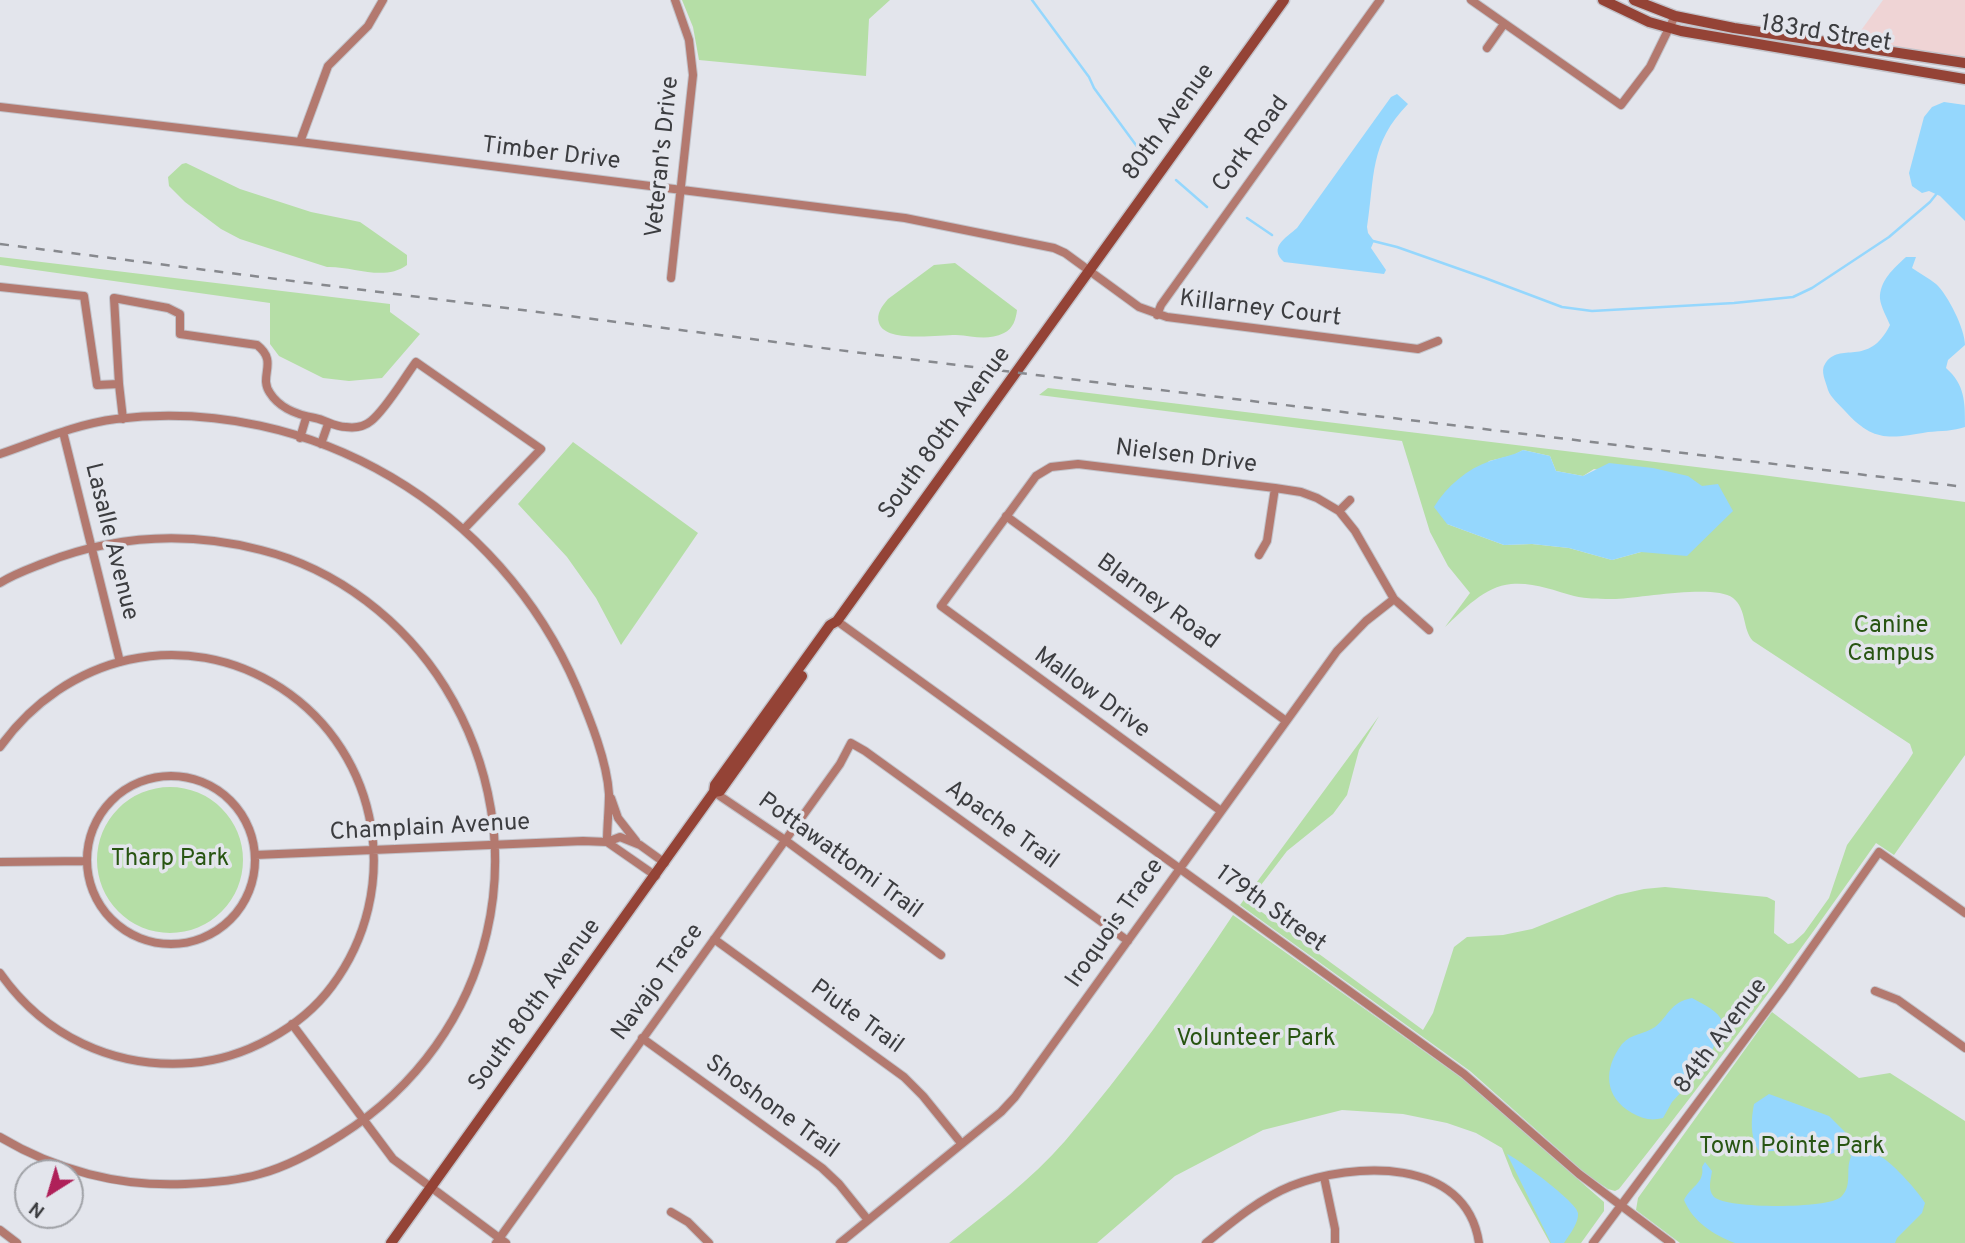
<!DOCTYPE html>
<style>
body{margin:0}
#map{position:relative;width:1965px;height:1243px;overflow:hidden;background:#e3e5ec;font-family:Overpass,sans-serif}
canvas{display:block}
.north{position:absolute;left:14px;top:1159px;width:70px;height:70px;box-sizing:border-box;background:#e3e5ec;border:2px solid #a0a2a7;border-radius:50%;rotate:217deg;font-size:19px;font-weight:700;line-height:28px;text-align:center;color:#3c3d40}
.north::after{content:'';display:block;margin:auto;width:24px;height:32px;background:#af2059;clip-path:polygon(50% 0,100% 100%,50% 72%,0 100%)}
</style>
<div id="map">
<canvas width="1965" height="1243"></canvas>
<div class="north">N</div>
</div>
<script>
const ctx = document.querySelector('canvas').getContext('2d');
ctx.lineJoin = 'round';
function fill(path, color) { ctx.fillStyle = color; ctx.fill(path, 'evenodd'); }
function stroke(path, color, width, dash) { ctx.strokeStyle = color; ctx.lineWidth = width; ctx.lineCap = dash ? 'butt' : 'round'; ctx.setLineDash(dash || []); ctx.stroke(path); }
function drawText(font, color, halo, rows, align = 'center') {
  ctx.font = font + ' Overpass,sans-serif'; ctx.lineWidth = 7; ctx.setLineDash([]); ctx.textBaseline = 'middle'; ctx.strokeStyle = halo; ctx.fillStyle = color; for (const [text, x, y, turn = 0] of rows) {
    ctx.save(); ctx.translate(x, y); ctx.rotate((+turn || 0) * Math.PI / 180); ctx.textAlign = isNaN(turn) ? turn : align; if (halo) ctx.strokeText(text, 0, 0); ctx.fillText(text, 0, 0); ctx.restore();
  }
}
fill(new Path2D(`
 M1883,0H1965V66L1849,47Z`), '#efd4d5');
fill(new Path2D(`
 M682,0H890L869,19L866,76L699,60L693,27Z
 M186,163L240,189L311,212L360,222L407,255V265C384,282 353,266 327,267L240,239L221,229L185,202L169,186L168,177L182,164Z
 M0,257L390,304V312L420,334L382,378L349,381L323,378L279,356L270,344V303L0,265Z
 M955,263L1017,310C1016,319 1013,329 1004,333C987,341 974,336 956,335C938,335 885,343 879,323C876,314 882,306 888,299L934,265Z
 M1048,388L1762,475L1965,502V755L1894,855L1876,843C1793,961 1709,1076 1619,1189L1615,1191L1608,1189L1586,1174L1470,1071L1240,905L1379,716L1359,750L1347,795L1333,814L1287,851L1248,902L1423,1030L1433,1013L1454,947L1467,937L1503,935L1532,929L1617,895L1644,889L1665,887L1767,897L1775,901L1774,933L1788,944L1793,943L1804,933L1829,898L1847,845L1908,761L1913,753L1910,744L1753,641C1742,629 1747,609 1733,598C1714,584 1642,598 1616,599C1603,599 1586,599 1574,596C1553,590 1533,582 1511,584C1485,586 1463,610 1445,627L1470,593L1448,566L1430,532L1402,441L1039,395ZM1523,450L1550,456L1556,471L1583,476L1594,469L1702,486L1641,552L1612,560L1569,548L1532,544L1504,545L1447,524L1489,461L1514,455Z
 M573,442L698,533L621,645L596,598L567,557L518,504Z
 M97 860a73 73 0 1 1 146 0a73 73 0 1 1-146 0Z
 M1233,915L1463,1079L1604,1202V1211L1581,1243H1550L1513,1176L1502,1148L1476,1133L1447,1123L1403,1114L1342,1110L1263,1130L1175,1176L1097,1243H949C989,1211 1031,1180 1065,1141C1126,1070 1181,993 1233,915Z
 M1772,1012L1859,1078L1890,1073L1965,1121V1243H1680L1636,1210L1638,1198Z`), '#b5dea6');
fill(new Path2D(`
 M1397,94L1408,104C1369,144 1375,176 1367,227L1368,233L1374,241L1371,248L1386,270L1384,274L1284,262C1268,247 1286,238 1297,228L1391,97Z
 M1944,102L1965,105V221L1940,196L1929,191L1922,193L1912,186L1909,173L1924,117L1932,107Z
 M1906,257H1916L1912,268C1919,273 1929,278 1936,284C1948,295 1965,329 1965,345L1948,360L1946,368C1965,385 1965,401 1965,427C1954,431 1940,431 1928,432C1889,439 1873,442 1845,411C1839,404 1831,398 1828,390C1826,382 1820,371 1825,364C1840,340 1868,369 1890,325C1887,318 1881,307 1880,299C1879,281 1894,268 1906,257Z
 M1523,450L1550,456L1556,471L1583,476L1609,463L1653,468L1688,476L1702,486L1718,484L1733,511L1687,556L1641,552L1612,560L1569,548L1532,544L1504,545L1447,524L1434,507C1447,486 1467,469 1490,461C1502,457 1512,456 1523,450Z
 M1692,998C1704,1005 1718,1010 1723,1023C1714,1035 1715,1053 1706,1063L1699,1060L1698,1074L1672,1102L1663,1118C1651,1121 1643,1119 1632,1113C1604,1097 1603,1069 1622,1044C1632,1033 1643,1035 1655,1027C1668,1017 1670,1002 1692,998Z
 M1769,1094L1829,1116L1846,1133L1856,1153L1861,1156C1868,1155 1876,1153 1883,1158C1894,1165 1918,1191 1925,1203L1922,1213L1897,1238L1895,1243H1735C1714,1235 1693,1222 1684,1200C1690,1187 1705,1183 1702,1167L1705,1162L1712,1171C1711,1180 1707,1189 1714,1197C1727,1209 1828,1209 1841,1197C1853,1186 1845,1169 1851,1157L1849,1150L1845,1149L1831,1154L1810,1144C1798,1147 1771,1154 1758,1150C1750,1135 1751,1120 1754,1104Z
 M1507,1154C1518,1159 1577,1202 1578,1213C1579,1223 1569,1235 1564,1243H1551Z`), '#95d7fd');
stroke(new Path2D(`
 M1032,0L1089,77L1094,88L1144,156
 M1176,180L1207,207
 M1247,218L1272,235
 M1373,241L1397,247L1485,278L1562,307L1592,311L1734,303L1793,297L1812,288L1889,237L1930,202L1938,192`), '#95d7fd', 2.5);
const street = new Path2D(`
 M1471,0L1621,105L1650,67L1675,16
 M1487,48L1504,24
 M0,107L300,142L905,218L1054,248L1065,253L1139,307L1167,317L1418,349L1438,341
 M300,142L328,66L368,26L383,0
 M671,278L693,75L689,40L675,0
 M0,287L84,296L97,385L119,384L114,298L168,308L180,314V334L257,345C279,362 258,376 270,393C280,409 298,415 315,418C326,420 334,427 346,427C354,428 364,427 371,421C386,409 404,378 416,362L541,449L464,529
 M1157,315L1161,305L1380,0
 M119,384L123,419
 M63,432L120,662
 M300,438L306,418
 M321,444L328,424
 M0,454C38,441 76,424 116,419C312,395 500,508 577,688C590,719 607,761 609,794C609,810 607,826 607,842
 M1339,511L1350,500
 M1006,516L1286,721
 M1259,555L1267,541L1275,488
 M0,583C14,574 29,569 44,563C115,535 187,531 261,550C337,569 404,621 445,687C541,843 495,1038 341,1135C316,1151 289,1166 260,1174C236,1181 210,1183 185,1184C120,1187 55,1170 0,1137
 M837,621L1464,1074L1579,1174L1671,1243
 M0,747C65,656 184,625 281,688C382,754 403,891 332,986C301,1028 244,1059 191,1063C114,1069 44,1036 0,973
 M87 860a84 84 0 1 1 168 0a84 84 0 1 1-168 0Z
 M714,792L785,840L941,955
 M611,798L618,818L636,841
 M1221,811L941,606L1036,476L1051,467L1078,464L1275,488L1301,492L1317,498L1339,511L1355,531L1394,599L1429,630
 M607,842L656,876
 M255,855L583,841L607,842L620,837L640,845L665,863
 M0,862L86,861
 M714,939L904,1077L923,1096L961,1143
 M1875,991L1898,1000L1965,1048
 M292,1024L393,1159L506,1243
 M642,1038L822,1168L839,1184L868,1220
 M1324,1177L1335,1229V1243
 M671,1212L688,1222L709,1243
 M0,1230L17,1243
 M496,1243L840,764L851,743L865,751L1128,941
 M840,1243L1001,1112L1015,1097L1337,651L1366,621L1394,599
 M1206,1243C1232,1222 1259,1199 1291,1186C1353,1162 1466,1156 1479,1243
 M1593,1243L1784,987L1879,852L1965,913`);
const secondary = new Path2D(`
 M1603,0L1649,22L1681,31L1965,79
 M1634,0L1675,16L1734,28L1965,63
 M714,792L720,791L802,676
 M391,1243L714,792L715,785L830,625L837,621L1284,0`);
stroke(street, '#c2c3ca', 10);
stroke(secondary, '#c2c3ca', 13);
stroke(street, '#b3796f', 8);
stroke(secondary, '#944336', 10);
stroke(new Path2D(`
 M0,244L1036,375L1965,487`), '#87898e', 2.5, [9, 9]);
drawText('24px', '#3c3d40', '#e3e5ec', [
 ["183rd Street",1826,35,9],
 ["80th Avenue",1170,123,-54],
 ["Cork Road",1252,145,-54],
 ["Timber Drive",551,155,7],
 ["Veteran's Drive",664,157,-84],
 ["Killarney Court",1260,310,7],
 ["South 80th Avenue",946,434,-54],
 ["Nielsen Drive",1186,458,7],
 ["Lasalle Avenue",110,542,76],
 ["Blarney Road",1157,603,36],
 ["Mallow Drive",1091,694,36],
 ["Apache Trail",1001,826,36],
 ["Champlain Avenue",430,829,-3],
 ["Pottawattomi Trail",839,857,36],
 ["179th Street",1270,910,36],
 ["Iroquois Trace",1116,924,-55],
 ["Navajo Trace",659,983,-54],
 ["South 80th Avenue",536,1006,-54],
 ["Piute Trail",856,1018,36],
 ["84th Avenue",1722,1037,-53],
 ["Shoshone Trail",771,1108,36]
]);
drawText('24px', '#285512', '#e3e5ec', [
 ["Canine",1891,627],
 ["Campus",1891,655],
 ["Tharp Park",170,860],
 ["Volunteer Park",1256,1040],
 ["Town Pointe Park",1792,1148]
]);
</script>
